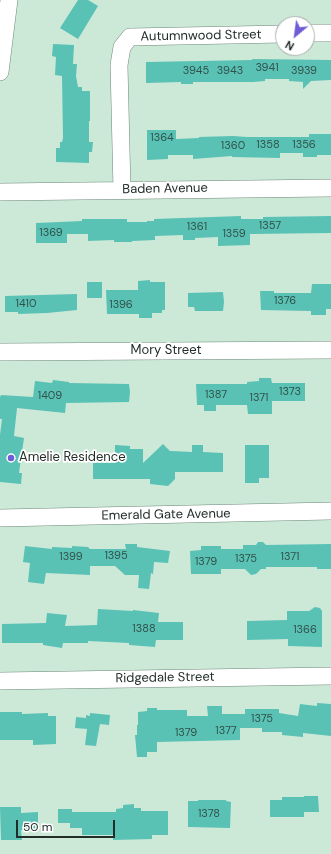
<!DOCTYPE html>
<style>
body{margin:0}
#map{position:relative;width:331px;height:854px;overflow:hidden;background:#cce9d8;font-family:"DM Sans",sans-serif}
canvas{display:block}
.north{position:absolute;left:275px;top:16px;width:40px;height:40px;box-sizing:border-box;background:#fff;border:1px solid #a7aba9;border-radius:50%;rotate:209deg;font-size:11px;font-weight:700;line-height:16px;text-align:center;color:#222d27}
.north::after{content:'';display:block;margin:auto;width:14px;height:18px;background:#6f5cd6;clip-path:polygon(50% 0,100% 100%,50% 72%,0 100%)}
.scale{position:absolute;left:16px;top:820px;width:99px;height:18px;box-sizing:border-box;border:2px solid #222d27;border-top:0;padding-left:5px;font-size:12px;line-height:14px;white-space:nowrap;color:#222d27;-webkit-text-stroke:3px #fff;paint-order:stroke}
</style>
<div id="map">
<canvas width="331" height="854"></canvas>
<div class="north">N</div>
<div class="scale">50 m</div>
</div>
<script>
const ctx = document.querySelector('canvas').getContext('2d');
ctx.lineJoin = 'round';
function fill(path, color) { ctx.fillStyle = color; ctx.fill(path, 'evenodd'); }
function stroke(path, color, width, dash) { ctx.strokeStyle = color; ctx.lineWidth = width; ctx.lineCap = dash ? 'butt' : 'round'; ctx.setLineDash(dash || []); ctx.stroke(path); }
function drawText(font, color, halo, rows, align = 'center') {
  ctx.font = font + ' "DM Sans",sans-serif'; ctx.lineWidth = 3.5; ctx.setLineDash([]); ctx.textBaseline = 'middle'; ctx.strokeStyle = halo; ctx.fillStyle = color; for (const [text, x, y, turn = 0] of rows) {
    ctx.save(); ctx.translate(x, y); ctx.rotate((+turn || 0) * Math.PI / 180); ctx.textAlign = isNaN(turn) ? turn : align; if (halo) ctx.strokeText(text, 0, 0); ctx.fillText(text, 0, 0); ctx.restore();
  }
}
fill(new Path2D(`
 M78,0H88L98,6L78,39L60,28Z
 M53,44L74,45L73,64H77L76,76L78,87H82V91H90V121H89V142H93L92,152H89V163L56,162V148H60V142H62L63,138L62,76L55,75L56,57L52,56Z
 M252,59L331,60V80L311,81L303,89V82L289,81V79H265V81L253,82H193V84H181V82L146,83V62L252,60Z
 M147,130H176V139L199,138V137L233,136L247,137H309V134H331V155H317V157H303V153H280V158L232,157V156L193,159V155H168V159L147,160Z
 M241,216V219H263V217L331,216V233L250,234V245L218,246V237L195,238V240H183V235L155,236V240L132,241V242H114V240L88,241V234H67V243H36V223L82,221V219H127V222H147V221H154V219Z
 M150,280V282H165V310H162V313H152V318H139V314H107L106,290H138V281Z
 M87,282H102V298H87Z
 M312,284H331V309H326V315H311V311L261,310L260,291H274V293H311Z
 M223,292L224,302L223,311H195L194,307H188V293Z
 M77,294V310L47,313L18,314V312H5V296Z
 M259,378H271L272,383H305V401H272V414H248L247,405H216V411H204V405H197L196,384H247V382L259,381Z
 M53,380L69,382V383L129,384L130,392L129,402L66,403L65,413L17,408L14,436L24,438L19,473H22L21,484L0,482V435L2,419H0V397L1,395L33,397L35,381L52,383Z
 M163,444L170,451H172L192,452V445H203V452L223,453V472H175V479L168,486L150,484V479H93V463H115V445L130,446V449H143V463Z
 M245,445H269V478H259V483H245Z
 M258,542H263L266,545L331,544V569H317V567H266V569H261L256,574L251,575L245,569H221V574H191L190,551L201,550V546H221V549H243V545H256Z
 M125,544H137V547L170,551L168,563L154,562L153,574L151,573L149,589L138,588L139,575H125L115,566H90V575L46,573L44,584L28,582L30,563L23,562L25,546L52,549V547L72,548V546L88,547L90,549H126Z
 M315,607L320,608L322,611V647L288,646V639L247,640V621L287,620V611H309Z
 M98,609L133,611V610L159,613L158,622H183V640H156L155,647L129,645V643L88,641V643H63L62,648L43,645V643H2V624L46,623L47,613L67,615L65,626L97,625Z
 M317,703L331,704V736L303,733V737L282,735V732H262V728H240V740L157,742V752H147V757H137L135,735H137V725H138V712L147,711V708H157V710H187V716H208L207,706H222V714H245V709H279V713L298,716L300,704L317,706Z
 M0,712H22V714L48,713V716H56V744L33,745V740H0Z
 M90,713L110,715L109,725L100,724L96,746L85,745L87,729L75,728L76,717L86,718V715L90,716Z
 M304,796H318L319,812H304V817H270V800H282V797H304Z
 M198,800H226V801L231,802L230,828L188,827V801H198Z
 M134,804V808H141V811H168V835H152V839L113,840V835H82V828H70V823H58V809H72V812H116V809L123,808V805Z
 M0,807H21V813L38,812V830H21L22,840H1Z`), '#5ac1b5');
const minor = new Path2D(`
 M307,33H331
 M0,72L9,0
 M122,190L119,65L122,47L130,37L283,34
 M0,192L331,188
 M0,352L331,350
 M0,518L331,511
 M0,681L331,676`);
stroke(minor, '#6c8778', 18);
stroke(minor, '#fff', 17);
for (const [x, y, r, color] of [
 [11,458,4,"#6f5cd6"]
]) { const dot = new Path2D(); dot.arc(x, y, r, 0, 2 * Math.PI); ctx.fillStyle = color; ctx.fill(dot); stroke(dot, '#fff', 1.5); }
drawText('11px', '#30524a', null, [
 ["3941",267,68],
 ["3945",196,71],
 ["3943",230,71],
 ["3939",304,71],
 ["1364",162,138],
 ["1358",268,145],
 ["1356",304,145],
 ["1360",233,146],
 ["1357",270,226],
 ["1361",197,227],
 ["1369",51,233],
 ["1359",234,234],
 ["1376",285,301],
 ["1410",26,304],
 ["1396",121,305],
 ["1373",290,392],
 ["1387",216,395],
 ["1409",50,396],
 ["1371",259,398],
 ["1395",116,556],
 ["1399",71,557],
 ["1371",290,557],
 ["1375",246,559],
 ["1379",206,562],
 ["1388",144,629],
 ["1366",305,630],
 ["1375",262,719],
 ["1377",226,731],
 ["1379",186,733],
 ["1378",209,814]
]);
drawText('13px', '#222d27', '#fff', [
 ["Autumnwood Street",201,36,-1],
 ["Baden Avenue",165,189,-1],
 ["Mory Street",166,351],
 ["Emerald Gate Avenue",166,515,-1],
 ["Ridgedale Street",165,678,-1]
]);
drawText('13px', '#222d27', '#fff', [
 ["Amelie Residence",19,458]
], 'left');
</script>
